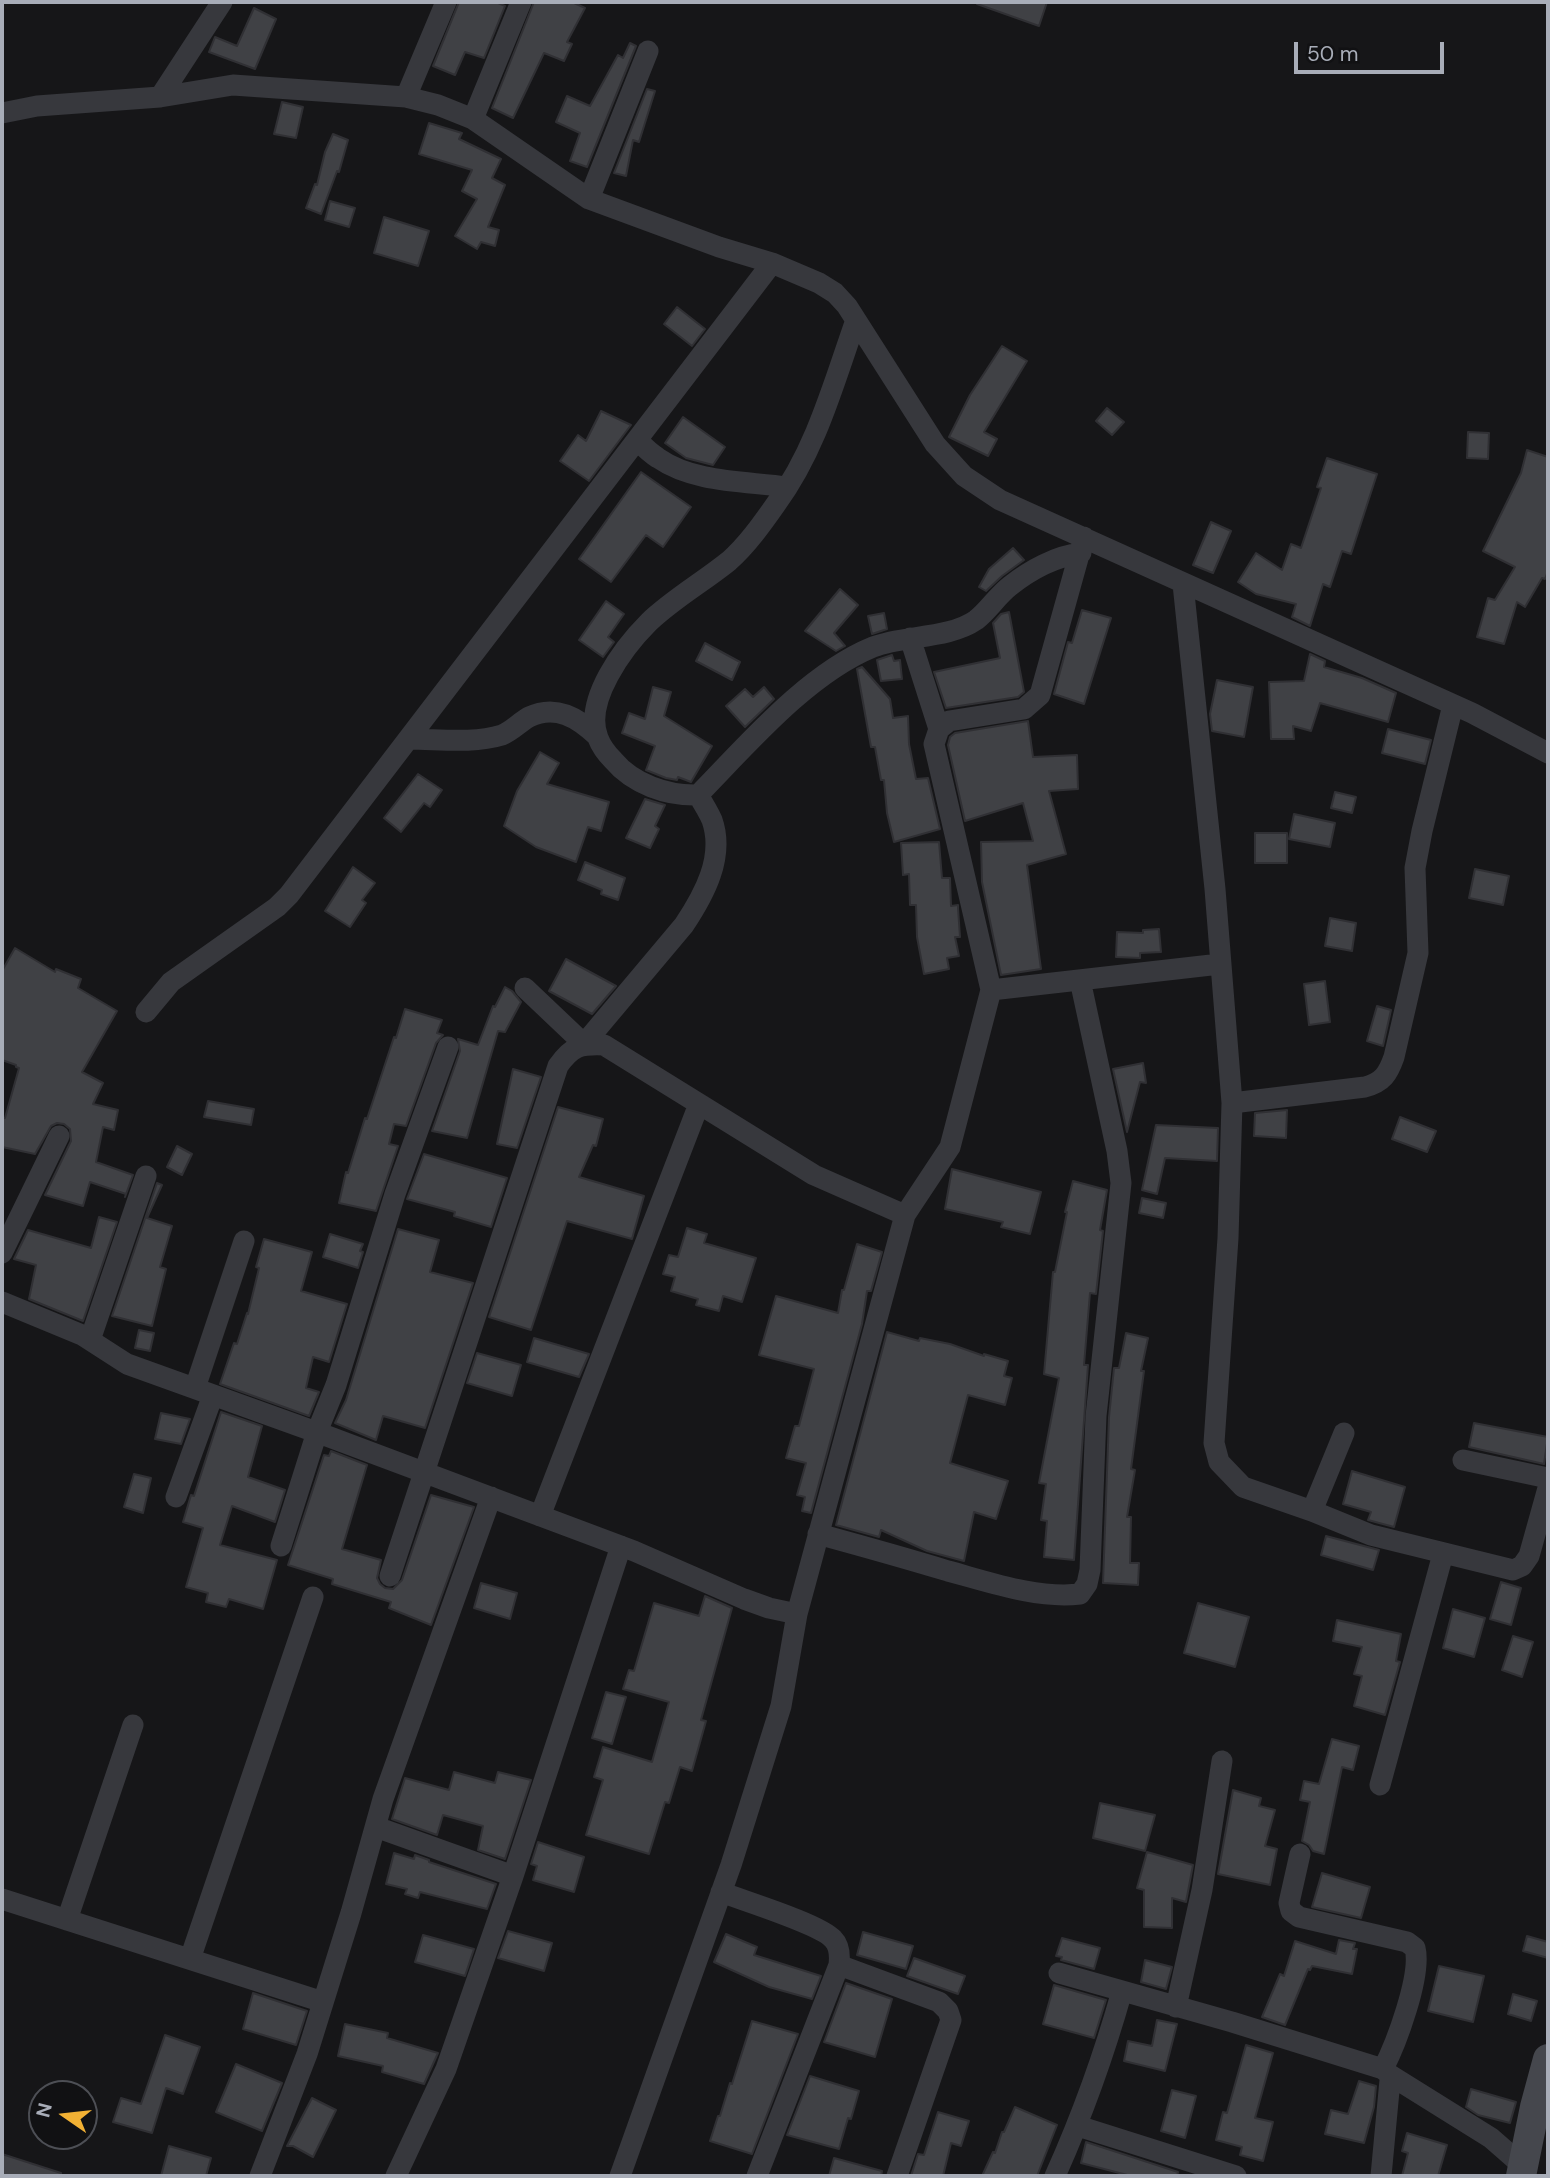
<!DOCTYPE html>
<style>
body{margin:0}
#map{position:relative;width:1550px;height:2178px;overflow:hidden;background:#161618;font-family:"DM Sans",sans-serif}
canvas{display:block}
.frame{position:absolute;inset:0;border:4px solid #a8adb8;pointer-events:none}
.north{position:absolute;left:28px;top:2080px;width:70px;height:70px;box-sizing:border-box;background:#111113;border:2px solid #4d4f55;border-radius:50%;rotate:284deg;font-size:19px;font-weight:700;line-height:28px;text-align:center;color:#a8adb8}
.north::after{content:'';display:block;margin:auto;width:24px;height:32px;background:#f2b134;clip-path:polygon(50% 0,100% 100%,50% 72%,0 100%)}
.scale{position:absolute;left:1294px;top:42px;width:150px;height:32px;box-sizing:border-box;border:4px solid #a8adb8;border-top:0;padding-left:9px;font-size:21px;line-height:24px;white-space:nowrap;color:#a8adb8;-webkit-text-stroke:5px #111113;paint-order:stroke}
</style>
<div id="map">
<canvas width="1550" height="2178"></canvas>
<div class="frame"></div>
<div class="north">N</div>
<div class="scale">50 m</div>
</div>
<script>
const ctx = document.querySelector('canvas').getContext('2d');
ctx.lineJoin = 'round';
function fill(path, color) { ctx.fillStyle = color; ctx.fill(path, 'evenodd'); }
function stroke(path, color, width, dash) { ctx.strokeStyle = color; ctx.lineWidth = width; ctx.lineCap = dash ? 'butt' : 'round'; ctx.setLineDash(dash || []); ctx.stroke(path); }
const building = new Path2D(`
 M459,2H496L505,6L484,58L465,52L455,75L433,66Z
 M534,2H572L585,8L567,42L572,44L564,61L544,53L513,118L492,108Z
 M978,2H1047L1039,26L977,4Z
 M254,8L276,19L255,69L209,52L215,37L237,46Z
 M630,43L636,46L587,167L570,161L580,133L556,122L567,96L590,106L618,55L623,58Z
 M647,89L655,91L639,142L633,140L626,176L614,173Z
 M282,102L303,107L296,138L274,134Z
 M429,123L462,133L459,139L501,159L492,178L505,185L488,227L499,230L495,246L481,242L477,249L455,236L477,199L462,191L472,170L419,154Z
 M333,134L348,140L339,172L337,171L321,214L306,208L315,184L317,185L325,152Z
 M330,201L355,208L349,227L325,220Z
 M384,217L429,231L418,266L374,253Z
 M677,307L705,329L692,346L664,324Z
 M1002,346L1027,361L984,432L997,439L988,456L949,437L970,395Z
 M1107,408L1124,422L1112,435L1096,421Z
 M601,411L631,425L589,481L560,461L578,435L586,441Z
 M683,417L725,447L713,465L686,458L665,443Z
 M1468,432L1489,433L1488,459L1467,458Z
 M1527,450L1548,457V571L1545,579L1542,578L1525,607L1517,602L1504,644L1477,637L1488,598L1495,600L1515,567L1483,551L1521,473Z
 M1327,458L1377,474L1351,554L1342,551L1330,587L1323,584L1310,626L1292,617L1296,604L1256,594L1238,582L1256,553L1282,570L1291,544L1301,548L1321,488L1317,487Z
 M641,472L691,507L663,547L646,535L611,582L579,559Z
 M1211,522L1231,531L1213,573L1193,565Z
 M1013,548L1024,560L1002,576L986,591L979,587L989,569Z
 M840,589L858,605L834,633L845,646L836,651L805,631Z
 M606,601L624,614L608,637L614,642L603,657L579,640Z
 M1082,610L1111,618L1084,704L1054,694L1068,642L1072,643Z
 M1009,612L1024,692L1018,697L946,708L934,672L1000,658L993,623L1001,614Z
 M884,613L887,629L872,634L868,616Z
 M705,643L740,662L732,680L696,661Z
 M1310,654L1325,661L1324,667L1362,678L1396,693L1388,722L1320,703L1311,731L1293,726L1294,739H1271L1269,682L1304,681Z
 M892,655L894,661L900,660L902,679L881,681L877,660Z
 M862,667L890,699L893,718L908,716L909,744L916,779L928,778L940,829L894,842L887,813L884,780H881L875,747H871L857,669Z
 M1217,680L1253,687L1244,737L1212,731L1210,714Z
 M653,687L671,692L664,716L712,746L691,782L678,777L677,780L666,778L646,770L655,746L622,733L629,713L645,719Z
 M764,687L774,699L745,727L726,706L745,689L753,697Z
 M1028,721L1033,757L1077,755L1078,789L1049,791L1066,854L1027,865L1041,969L1001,975L982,882L981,842L1033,841L1023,803L965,821L948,745L950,737L955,733Z
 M1388,729L1431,740L1425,764L1382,753Z
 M540,752L559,763L547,784L609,802L601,831L588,827L576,862L536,847L504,826L517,791Z
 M418,774L442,790L430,807L424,803L401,832L384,818Z
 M1335,792L1356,797L1352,813L1331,808Z
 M645,799L665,805L655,826L659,829L650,848L626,838Z
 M1294,814L1335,823L1330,847L1289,839Z
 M1255,833H1287V863H1255Z
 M939,842L942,878H950L951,906L958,905V908L960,937H955L959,956L947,958L949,969L924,974L917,937L916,905H910L909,874L903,875L901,843Z
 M585,862L625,878L618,900L601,894L602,890L578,880Z
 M353,867L375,883L362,900L366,903L350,927L325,911Z
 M1475,869L1509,876L1503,905L1469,898Z
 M1330,918L1356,923L1352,951L1325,946Z
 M1159,929L1161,952L1140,953V958L1116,957L1117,932L1143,933V930Z
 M15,948L55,972L56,969L81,979L78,988L117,1011L82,1072L103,1083L93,1104L118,1110L114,1130L103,1127L96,1162L133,1175L125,1197L126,1194L90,1182L83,1206L45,1195L71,1141L70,1129L64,1124L57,1123L51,1126L35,1154L2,1147V1118H5L19,1068L16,1067V1065L2,1060V971Z
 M566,959L616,986L592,1014L549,991Z
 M1325,981L1330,1022L1309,1025L1304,984Z
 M505,987L512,991L521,1002L505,1032L498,1031L467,1138L432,1131L460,1051L458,1039L478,1045L493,1006L495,1007Z
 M1377,1006L1391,1010L1383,1046L1367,1041Z
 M405,1009L442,1020L437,1033L443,1035L436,1043L406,1126L394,1124L389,1144L398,1146L376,1211L339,1203L346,1172L348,1173L365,1118L367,1119L394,1037L396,1038Z
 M1143,1063L1146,1083L1140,1082L1127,1132L1113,1069Z
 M513,1069L541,1077L517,1148L497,1144Z
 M208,1101L254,1109L251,1125L204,1117Z
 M558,1107L603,1119L596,1146L593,1145L579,1177L644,1196L632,1239L567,1221L531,1330L489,1317Z
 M1287,1110L1286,1138L1254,1136L1255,1113Z
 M1400,1117L1436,1131L1427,1152L1392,1139Z
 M1156,1125L1218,1128L1217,1161L1165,1158L1157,1194L1142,1190Z
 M177,1146L192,1154L182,1175L167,1167Z
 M424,1154L507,1178L491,1227L454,1216L455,1212L407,1199Z
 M952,1169L1041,1192L1030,1234L1001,1227L1003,1222L945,1209Z
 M1073,1181L1107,1190L1100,1230L1103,1231L1096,1294L1090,1293L1084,1365H1088L1074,1560L1044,1557L1047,1521L1041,1520L1046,1484L1039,1483L1059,1378L1044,1374L1053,1272H1055L1067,1212H1065Z
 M157,1183L162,1185L147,1218L172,1226L160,1267L166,1269L152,1326L112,1316Z
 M1142,1198L1166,1203L1163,1218L1139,1213Z
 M99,1217L117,1222L83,1321L29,1299L36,1265L14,1259L28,1230L91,1248Z
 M687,1228L707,1234L704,1243L756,1258L742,1302L723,1296L719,1311L696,1305L698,1299L671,1291L675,1277L663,1274L669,1255L678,1257Z
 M398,1229L439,1240L430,1272L473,1283L425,1428L383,1416L376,1440L335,1423L346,1400Z
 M330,1234L363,1244L360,1251L363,1252L358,1268L323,1257Z
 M264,1239L312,1252L301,1291L347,1304L329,1362L313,1357L306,1388L319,1392L309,1416L220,1384L234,1343L237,1344L247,1313L248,1314L259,1268L256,1267Z
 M857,1244L882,1252L871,1291H867L862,1324L811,1513L802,1511L805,1497L797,1495L806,1463L786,1458L795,1426H799L814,1369L759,1355L776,1296L838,1313L842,1290H844Z
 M139,1330L154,1333L150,1351L135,1348Z
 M887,1332L919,1341L920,1338L950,1344L984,1356V1354L1008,1361L1004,1376L1012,1378L1005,1405L968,1395L950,1463L1008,1481L996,1519L974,1512L964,1561L927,1551L881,1530L879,1537L836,1525Z
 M1126,1333L1148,1338L1141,1371H1144L1131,1469L1135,1470L1127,1517H1131L1130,1563H1139L1138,1585L1103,1583L1109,1417L1114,1368H1119Z
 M534,1338L589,1354L579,1377L527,1362Z
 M477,1353L521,1365L512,1396L467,1383Z
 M221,1412L262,1426L248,1477L285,1490L275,1522L232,1506L220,1545L277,1560L263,1609L229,1599L226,1607L206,1602L208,1593L186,1587L203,1528L183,1522L191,1495L194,1496Z
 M161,1413L190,1419L181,1444L155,1439Z
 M1474,1423L1548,1437L1544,1464L1469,1447Z
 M331,1451L367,1465L342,1549L381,1560L377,1578L380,1584L385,1588L393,1589L402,1580L431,1495L474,1507L431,1625L389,1608L391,1602L332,1584L333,1579L288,1565L324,1455L329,1456Z
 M1352,1471L1405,1487L1394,1527L1368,1520L1371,1512L1343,1504Z
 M134,1474L151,1478L143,1513L124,1507Z
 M1326,1536L1379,1550L1373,1570L1321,1555Z
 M1501,1582L1521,1588L1511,1625L1490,1619Z
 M481,1583L517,1593L510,1619L474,1608Z
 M705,1596L732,1608L701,1720L706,1721L692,1771L680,1767L669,1803L665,1802L649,1854L586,1835L603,1780L594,1777L603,1747L652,1762L669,1702L623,1689L629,1670L634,1671L654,1603L699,1616Z
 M1198,1603L1249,1617L1235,1667L1184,1653Z
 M1453,1609L1485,1618L1474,1657L1443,1648Z
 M1337,1620L1401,1634L1396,1661L1400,1662L1385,1715L1354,1706L1362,1676L1354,1674L1362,1647L1333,1641Z
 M1513,1636L1533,1642L1522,1677L1502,1670Z
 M606,1692L626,1697L612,1744L592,1738Z
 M1332,1739L1359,1746L1353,1770L1342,1767L1324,1854L1313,1851L1309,1845L1302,1841L1310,1802L1300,1800L1304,1781L1319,1784Z
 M454,1772L495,1783L498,1772L531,1780L505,1859L478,1850L483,1826L443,1815L437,1835L392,1819L405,1778L449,1790Z
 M1233,1790L1261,1798L1259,1806L1275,1810L1265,1846L1277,1849L1270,1885L1218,1874Z
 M1100,1803L1155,1815L1145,1851L1093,1838Z
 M538,1842L584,1857L574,1892L533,1880L537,1866L531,1864Z
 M1147,1852L1193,1865L1186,1902L1172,1898V1928L1144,1927V1890L1137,1888Z
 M394,1853L414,1859L415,1855L429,1860V1862L496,1884L487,1909L420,1892L418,1898L405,1894L407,1889L386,1884Z
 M1322,1873L1370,1887L1361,1918L1312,1907Z
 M508,1931L552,1943L544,1971L498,1958Z
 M863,1932L913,1946L906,1969L857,1955Z
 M726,1934L757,1947L754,1955L821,1976L812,1999L769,1987L714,1962Z
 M423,1935L474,1949L465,1976L415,1962Z
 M1527,1936L1548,1942V1958L1523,1951Z
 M1062,1938L1100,1948L1094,1969L1061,1960L1062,1957L1056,1956Z
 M1339,1940L1355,1943L1353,1949H1357L1352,1974L1312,1966L1310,1970L1308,1969L1285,2025L1262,2017L1280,1974L1284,1976L1295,1941L1336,1954Z
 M914,1958L965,1976L958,1994L907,1976Z
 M1145,1960L1172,1967L1166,1989L1141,1982Z
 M1439,1966L1484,1976L1473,2022L1428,2011Z
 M846,1983L892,1999L875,2057L824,2042Z
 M1054,1985L1106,2000L1094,2038L1043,2024Z
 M253,1993L307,2011L296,2045L243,2029Z
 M1513,1994L1537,2001L1531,2021L1508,2014Z
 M1157,2020L1177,2024L1165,2071L1124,2061L1128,2041L1152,2046Z
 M752,2021L798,2034L752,2154L710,2141L718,2116H720L730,2083L732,2084Z
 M345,2024L388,2033L387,2038L438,2053L424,2084L382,2072L383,2066L338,2056Z
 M165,2035L200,2047L183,2094L166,2088L152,2133L113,2122L121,2098L141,2104Z
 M1246,2045L1273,2053L1255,2118L1273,2122L1263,2161L1240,2155L1242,2147L1216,2140L1223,2112L1227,2113Z
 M236,2064L282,2083L262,2131L216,2112Z
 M810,2076L859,2091L851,2119L848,2118L839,2149L787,2135Z
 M1359,2081L1376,2086L1374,2107L1364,2143L1325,2134L1331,2110L1348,2114Z
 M1471,2089L1516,2102L1510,2123L1478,2115L1466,2107Z
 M1172,2090L1196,2096L1185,2138L1161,2131Z
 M312,2098L336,2110L313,2157L293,2146H287Z
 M1015,2107L1057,2125L1037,2176H982L993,2152L995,2153L1002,2132H1004Z
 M938,2112L969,2121L961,2146L951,2143L943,2176H911L918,2154L924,2155Z
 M1407,2133L1447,2145L1438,2176H1402L1408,2153L1402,2151Z
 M1086,2142L1178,2172L1177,2176H1131L1081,2163Z
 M169,2146L211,2158L206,2176H161Z
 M2,2154L61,2173V2176H2Z
 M834,2158L882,2171L881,2176H829Z`);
fill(building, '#404145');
stroke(building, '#303034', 2);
stroke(new Path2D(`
 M160,97L222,2
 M406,97L446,2
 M2,113L37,106L160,97L233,85L406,97L438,105L473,119L589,199L719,247L772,263L819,283L835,293L847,306L935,444L964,476L1000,500L1472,713L1548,753
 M473,119L521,2
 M589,199L648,51
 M856,320C834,382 816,450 776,504C762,524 747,545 729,561C703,582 673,599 649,622C624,647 583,701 598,738C601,746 607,754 613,760C633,784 667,796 698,795C747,745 807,674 873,647C903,635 949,639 976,620C988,611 997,596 1010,586C1030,570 1056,556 1081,553
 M637,440C643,446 650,453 658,458C694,483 745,481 787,487
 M1183,584L1215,889L1232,1103L1228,1238L1214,1443L1219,1462L1243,1487L1312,1511L1371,1535L1513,1570L1522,1566L1529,1556L1548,1488
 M910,638L939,729
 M409,739C438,739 473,744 502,735C512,731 520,722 529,717C556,704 578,718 597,736
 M525,988L584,1044L684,925C704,895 725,857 712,820C708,811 703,803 698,795
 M991,990L1220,964
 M146,1012L171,982L277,907L289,895L772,263
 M1232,1103L1365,1087C1383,1082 1388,1074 1394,1057L1418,953L1415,868L1422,831L1453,705
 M2,1253L59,1136
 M2,1302L82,1335L127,1364L327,1436L634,1551L744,1599L769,1608L797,1614
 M90,1340L146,1176
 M195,1388L244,1241
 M1463,1460L1548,1478
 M176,1497L213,1395
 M1312,1511L1344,1433
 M540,1516L699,1104
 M818,1534C862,1546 905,1558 948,1571C989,1582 1037,1599 1080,1594L1087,1584L1090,1570L1096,1416L1121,1183L1117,1151L1080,980
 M281,1546L317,1432L336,1385L395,1194L448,1047
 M390,1576L558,1066C572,1046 580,1044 604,1045L814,1175L905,1215
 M1380,1785L1443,1554
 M376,1827L513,1876
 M1300,1854L1289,1903L1291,1911L1299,1917L1407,1942L1415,1948C1422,1975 1396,2044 1383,2069
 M721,1892C744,1901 820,1924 833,1939C840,1946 840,1956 839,1965L757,2176
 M2,1899L323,2002
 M67,1920L133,1725
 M190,1959L313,1597
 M839,1965L939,2002L948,2011L951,2020L897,2176
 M1059,1973L1232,2022L1383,2069L1390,2075V2080L1381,2176
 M1176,2007L1202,1890L1222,1761
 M1390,2075L1491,2138L1523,2166
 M1078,2126L1236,2176
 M260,2176L307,2054L351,1913L383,1799L491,1497
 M396,2176L446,2069L513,1876L621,1546
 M620,2176L731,1865L781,1706L797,1614L905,1215L950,1147L991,990L934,744L939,729L949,721L1024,709L1040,695L1084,537
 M1055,2176C1082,2116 1104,2055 1122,1991`), '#37383d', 21);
stroke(new Path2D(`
 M1521,2176L1535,2107L1548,2059`), '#45474d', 30);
</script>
